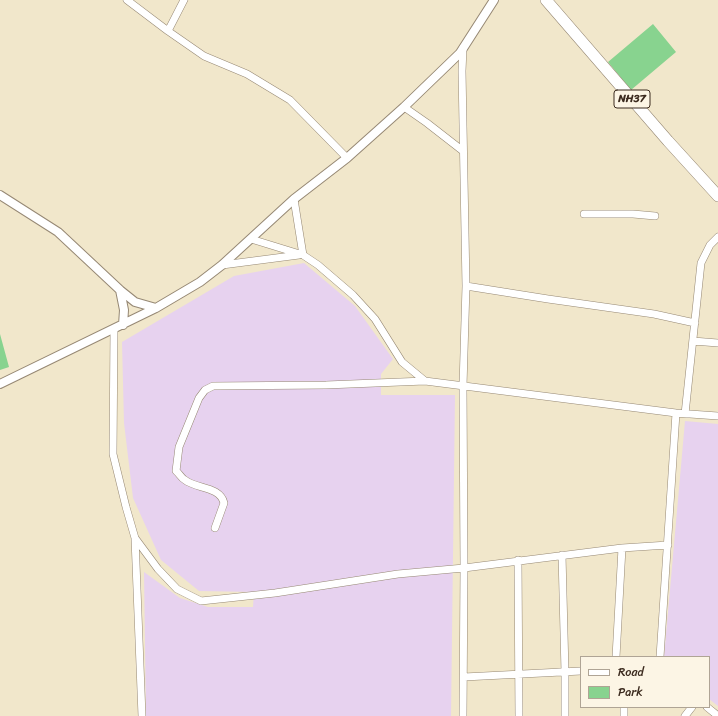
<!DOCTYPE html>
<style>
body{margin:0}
#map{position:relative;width:718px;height:716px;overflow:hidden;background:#f1e7cb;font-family:Sriracha,sans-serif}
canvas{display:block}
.legend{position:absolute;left:580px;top:656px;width:130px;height:52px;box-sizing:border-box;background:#fcf5e5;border:1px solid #afa495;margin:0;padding:5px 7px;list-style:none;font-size:12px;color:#3b2a1e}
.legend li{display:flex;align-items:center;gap:8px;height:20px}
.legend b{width:20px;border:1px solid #afa495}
</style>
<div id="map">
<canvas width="718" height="716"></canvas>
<ul class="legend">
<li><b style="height:5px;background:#fff"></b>Road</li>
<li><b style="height:11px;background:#88d38f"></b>Park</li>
</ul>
</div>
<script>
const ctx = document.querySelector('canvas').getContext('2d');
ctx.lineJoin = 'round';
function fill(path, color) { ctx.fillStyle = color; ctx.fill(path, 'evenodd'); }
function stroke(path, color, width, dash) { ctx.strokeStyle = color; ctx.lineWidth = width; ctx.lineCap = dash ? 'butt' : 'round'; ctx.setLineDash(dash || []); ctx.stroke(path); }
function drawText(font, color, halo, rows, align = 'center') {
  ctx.font = font + ' Sriracha,sans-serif'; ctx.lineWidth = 3; ctx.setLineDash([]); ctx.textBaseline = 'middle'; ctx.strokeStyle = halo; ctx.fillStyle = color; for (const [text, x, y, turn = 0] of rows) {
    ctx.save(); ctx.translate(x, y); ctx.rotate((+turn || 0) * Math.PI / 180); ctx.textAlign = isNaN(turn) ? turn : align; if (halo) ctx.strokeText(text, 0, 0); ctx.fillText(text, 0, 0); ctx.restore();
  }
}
fill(new Path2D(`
 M304,263L355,306L393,359L381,374V395H455L451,716H146L144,572L180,598L208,607H253L254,592L199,591L161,560L133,498L124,423L122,342L234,276Z
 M685,421L718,424V706L709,699V657H664Z`), '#e7d2ef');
fill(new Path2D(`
 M653,24L676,52L631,90L608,62Z
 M0,334L9,367L0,370Z`), '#88d38f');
const minor = new Path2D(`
 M127,0L168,31L204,56L247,74L290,100L347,158
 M168,31L184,0
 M404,107L427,123L463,151
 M294,199L303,255
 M584,214H633L655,216
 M251,239L303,255L318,265L353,295L375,319L402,362L425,381L676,413L718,416
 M222,265L299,255
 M466,286L548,299L654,314L695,323
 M114,329L113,454L126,507L135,538L142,716
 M693,341L718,343
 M685,414L701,263L710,245L718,237
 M215,528L224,503C220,486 196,489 185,480C181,478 179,473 176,471L179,447L199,398L205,390L213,386L326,385L425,381
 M135,538L158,569L177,589L201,601L275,593L398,574L464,568L622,548L668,545
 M562,555L565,672V716
 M518,560L519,716
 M616,657L622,548
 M660,657L676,413
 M464,677L581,671
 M707,707L718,716
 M463,716L464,568L463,386L466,286L462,71L463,48
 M624,716V707
 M685,716L692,707`);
const tertiary = new Path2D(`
 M0,195L58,232L120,290L124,310L123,325
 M120,290L135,302L156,308
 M0,384L156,308L200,282L222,265L294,199L347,158L404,107L460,53L494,0`);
const trunk = new Path2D(`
 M546,0L668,141L718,196`);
stroke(minor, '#968874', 8);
stroke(tertiary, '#968874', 10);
stroke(trunk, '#968874', 12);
stroke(minor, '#fff', 7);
stroke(tertiary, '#fff', 8);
stroke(trunk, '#fff', 11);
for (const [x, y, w] of [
 [632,99,36]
]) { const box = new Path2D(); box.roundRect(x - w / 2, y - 9, w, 18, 3); ctx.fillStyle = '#fcf5e5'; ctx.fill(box); stroke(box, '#3b2a1e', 1); }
drawText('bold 11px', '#3b2a1e', null, [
 ["NH37",632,99]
]);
</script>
